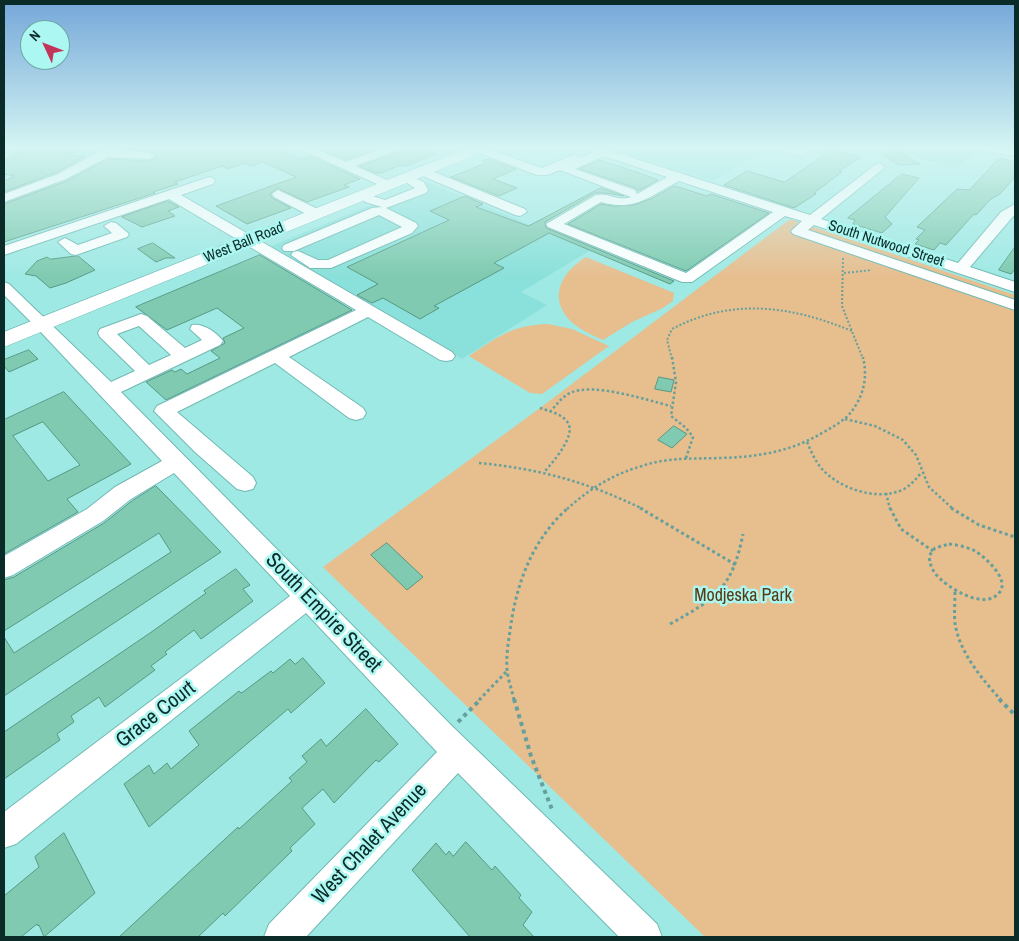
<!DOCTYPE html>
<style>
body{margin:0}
#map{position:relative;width:1019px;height:941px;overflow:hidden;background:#9fe9e4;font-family:"Archivo Narrow",sans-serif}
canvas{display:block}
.frame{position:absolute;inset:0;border:5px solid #0b2b29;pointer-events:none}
.north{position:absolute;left:20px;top:20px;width:50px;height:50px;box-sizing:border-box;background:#acf7f1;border:1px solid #6ca5a1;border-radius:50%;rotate:313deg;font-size:14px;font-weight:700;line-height:20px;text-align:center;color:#0b2b29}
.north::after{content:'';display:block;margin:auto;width:18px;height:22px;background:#c33459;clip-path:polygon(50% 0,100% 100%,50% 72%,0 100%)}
</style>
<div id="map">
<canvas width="1019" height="941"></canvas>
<div class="frame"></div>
<div class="north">N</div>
</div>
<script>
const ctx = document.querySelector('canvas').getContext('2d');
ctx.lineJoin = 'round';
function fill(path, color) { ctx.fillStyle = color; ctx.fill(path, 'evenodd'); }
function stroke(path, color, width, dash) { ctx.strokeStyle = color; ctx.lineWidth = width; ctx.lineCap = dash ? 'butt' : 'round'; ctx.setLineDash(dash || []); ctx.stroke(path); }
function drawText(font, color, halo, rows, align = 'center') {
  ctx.font = font + ' "Archivo Narrow",sans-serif'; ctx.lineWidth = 5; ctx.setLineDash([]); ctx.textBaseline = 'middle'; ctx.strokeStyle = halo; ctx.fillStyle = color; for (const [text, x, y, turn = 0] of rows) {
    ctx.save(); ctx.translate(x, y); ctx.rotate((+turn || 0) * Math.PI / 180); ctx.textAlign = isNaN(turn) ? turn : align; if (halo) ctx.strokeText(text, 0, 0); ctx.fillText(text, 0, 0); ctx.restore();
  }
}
fill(new Path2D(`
 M602,146H818L802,155L770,147L713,181Z
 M871,146H982L958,168Z
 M427,182L591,250L521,292L547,305L462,359L271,246Z`), '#8ae0da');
fill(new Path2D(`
 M790,219L1015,295V937H705L323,567L540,408Z
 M586,257L674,293L673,301L663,308L632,322L603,340C590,334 575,328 566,316C549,292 565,270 586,257Z
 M548,324L572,329L609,346L542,394L530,393L469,356C498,337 512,325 548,324Z`), '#e7be8e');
const building = new Path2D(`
 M28,146H78L70,150L78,151L71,155L86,156L57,172L4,192V181L15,176L4,174V161Z
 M132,146H273L301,159L310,156L360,179L344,185L349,187L307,202L277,188L270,194L272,198L291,208L247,224L216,206L296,177L263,162L251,166L245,163L228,169L222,166L175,182L178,184L153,192L155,193L4,242V204L67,181L108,159L149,161L157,157L149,151L128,149Z
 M339,146H384L346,160L324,151Z
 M407,146H415L437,154L409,165L398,166L382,173H375L360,166L404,150Z
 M894,147L920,164L899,165L883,155Z
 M832,150L861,157L839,171L842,172L814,193L816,194L794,208L724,185L747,171L784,182Z
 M1000,158L1015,162V177L1000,194L991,199L976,215L974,214L946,245L940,243L934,250L915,244L919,240L916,239L925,230L917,227L957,189L969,190Z
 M489,159L516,169L493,179L517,188L499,196L451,177L486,163L483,161Z
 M600,160L642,174L658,180L638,191L636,188L580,169Z
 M902,174L919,178L885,217L892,224L882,233L853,224L855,220L848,218Z
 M675,186L707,196L711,194L769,213L686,271L568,224L601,204L613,206L634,205L651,199Z
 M601,188L624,196L605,193H595L545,222L546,228L674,281L670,284L549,233L494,263L504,268L434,306L439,308L420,319L383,298L372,303L357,295L378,284L347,267L449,220L430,211L465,196L483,204L476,207L528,226Z
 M168,201L179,207L168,211L175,216L142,227L122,217Z
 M153,243L175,258H166L156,262L138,249Z
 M1015,247V269L1011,274L999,270Z
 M260,255L352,310L166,400L146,382L172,370L175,372L181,369L187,374L220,358L211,351L225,343L223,338L244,328L217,308L167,330L136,307Z
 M78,256L95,270L66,283L50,288L36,276L25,274L37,261L47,257L50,259Z
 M29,350L38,359L9,372L4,366V360Z
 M659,377L674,380L671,392L655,389Z
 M64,392L131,464L67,499L78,512L4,554V420ZM43,422L80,465L48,481L13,436Z
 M674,426L687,434L672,448L658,440Z
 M156,486L221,552L4,696V637L14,653L171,552L159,533L4,631V580L14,577L104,523L132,501Z
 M387,543L423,577L407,590L371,555Z
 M236,569L250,585L243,589L253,601L201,639L194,630L165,652L167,654L151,666L155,670L105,707L99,697L71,716L74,722L57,734L60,740L4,779V732L150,633L206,593L204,591Z
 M303,658L325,683L291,713L288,709L149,827L124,784L149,765L154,774L167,763L171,769L199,745L189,731L239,691L241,693L243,692L271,671L273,673L290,659L295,664Z
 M366,709L398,744L379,762L376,760L334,803L323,789L302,808L315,824L290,848L292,851L225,916L223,913L198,937H119L238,827L239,829L292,781L289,778L307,762L302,756L321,739L326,746Z
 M64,833L95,893L44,937L39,925L38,926L37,924L21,937H4V896L39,867L35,857Z
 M466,842L492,870L495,866L521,895L519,898L532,912L523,925L534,937H470L412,870L436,843L446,855L449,851L453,856Z`);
fill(building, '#7fcab0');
stroke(building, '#589883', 1);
const minor = new Path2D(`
 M4,146H16L4,152Z
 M109,146H121L117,150L149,153L155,156L149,159L108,157L66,179L4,202V194L58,174Z
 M293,146H308L346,162L389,146H405L403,148L355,166L392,182L394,185L392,188L388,189Z
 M479,146L542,168L571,156L575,155L581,158L593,152L581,148L580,146H596L810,215L875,165L879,163L885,167L883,169L821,219L958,263L1001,212L1015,204V214L970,267L1015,282V292L814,225L808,230L1015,300V310L793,234L791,231L802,221L785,216L692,282H682L548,227L546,224L596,195C608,192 618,202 631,197L560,170L547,175H537L474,151L472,149L474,147ZM604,156L667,177L637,194L635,190L575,169ZM679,181L773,212L686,273L564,224L601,202C635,212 650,196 679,181Z
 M769,146H787L800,149L805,146H819L801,156L771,148Z
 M989,146L1015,150V156L984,151L982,149L984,147Z
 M422,167L525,209L527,212L520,216L515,215L418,174L416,171L418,168Z
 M405,174L424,182L428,190L426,193L386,208L416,223L418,226L412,233L331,268H310L291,255L293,252L298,251L318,260H328L402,227L379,215L294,251H284L282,248L284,245L372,208L382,207L365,202L363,199L365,196L369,195L385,200L415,188L399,178L401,175Z
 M209,177L213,178L215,181L213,184L181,195L452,352L455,356L452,360L446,361L440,360L368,317L289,357L363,408L366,413L363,418L356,420L349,418L275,363L177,412L253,477L256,483L253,489L245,491L237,489L195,452L154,411L157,406L356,310L169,199L4,255V246Z
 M278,190L322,211L324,214L322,217H312L274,197L272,194Z
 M111,222L116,223L129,234L127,237L76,255L71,254L58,242L65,238L78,245L112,233L104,226Z
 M4,282L9,284L111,382L135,371L100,337L98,333L100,329L141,314L147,316L185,348L202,340L190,329L192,325C203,323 216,332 223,341L220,345L121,392L453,727L657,924L662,937H619L458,773L306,937H264L269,924L437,752L306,613L16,844L4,848V812L290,596L174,473L131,499L103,521L13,575L4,578V556L87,509L115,487L162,461L37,328L4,295ZM139,326L171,355L149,365L117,334Z`);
const major = new Path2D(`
 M473,146H492L490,149L4,347V332Z`);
stroke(minor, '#70b9b4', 2);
stroke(major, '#70b9b4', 1);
stroke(new Path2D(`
 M843,258L842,306L863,359
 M844,273L872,270
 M672,359L667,340L672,329C733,297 791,306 852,331`), '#66a09c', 2, [2, 2]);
stroke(new Path2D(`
 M672,357L676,382L671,416L686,428L693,437L686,458
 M540,408C549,411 563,414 568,423C576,436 553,462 545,471
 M550,412C556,405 562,397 570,393C594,382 646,400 671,406
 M845,419L875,426L903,440L916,455L929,487L953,509
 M807,442C811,451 815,461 822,469C840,489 879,502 904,489C911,485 916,479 921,473
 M479,463C541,469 587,482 643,509
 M886,493L890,509
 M567,509C588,490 613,474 642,466C669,457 692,459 720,458C757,457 790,452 822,433C836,425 848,419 856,405C865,390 867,374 863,357`), '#66a09c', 2.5, [2.5, 2.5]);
stroke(new Path2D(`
 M640,508L736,565
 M890,508L901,529L933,551
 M951,508L979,525L1015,537
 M949,544C958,545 967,547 975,551C985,557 1011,580 999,593C984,611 945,587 935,573C931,568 930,563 929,556L935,548Z
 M955,592C955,602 954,613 955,623C959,652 982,679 1001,700
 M670,624C717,598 732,588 743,534
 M479,700L507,671
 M514,700C512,690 508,680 507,670C506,657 508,644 510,631C516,584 532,540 568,508`), '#66a09c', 3, [3, 3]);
stroke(new Path2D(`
 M514,699L531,756L553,812
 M999,699L1015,715
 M458,722L481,699`), '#66a09c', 4, [4, 4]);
fill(minor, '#fff');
fill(major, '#fff');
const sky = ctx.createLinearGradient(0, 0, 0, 278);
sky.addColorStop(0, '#75a7d9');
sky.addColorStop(0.53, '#d4f5f3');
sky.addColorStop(1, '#d4f5f300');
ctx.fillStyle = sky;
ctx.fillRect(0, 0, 1019, 278);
drawText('15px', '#0b2b29', '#acf7f1', [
 ["West Ball Road",244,243,-22],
 ["South Nutwood Street",886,244,18]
]);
drawText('18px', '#583a12', '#acf7f1', [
 ["Modjeska Park",743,596]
]);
drawText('21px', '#0b2b29', '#acf7f1', [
 ["South Empire Street",323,613,46],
 ["Grace Court",156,715,-38],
 ["West Chalet Avenue",370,844,-47]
]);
</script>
